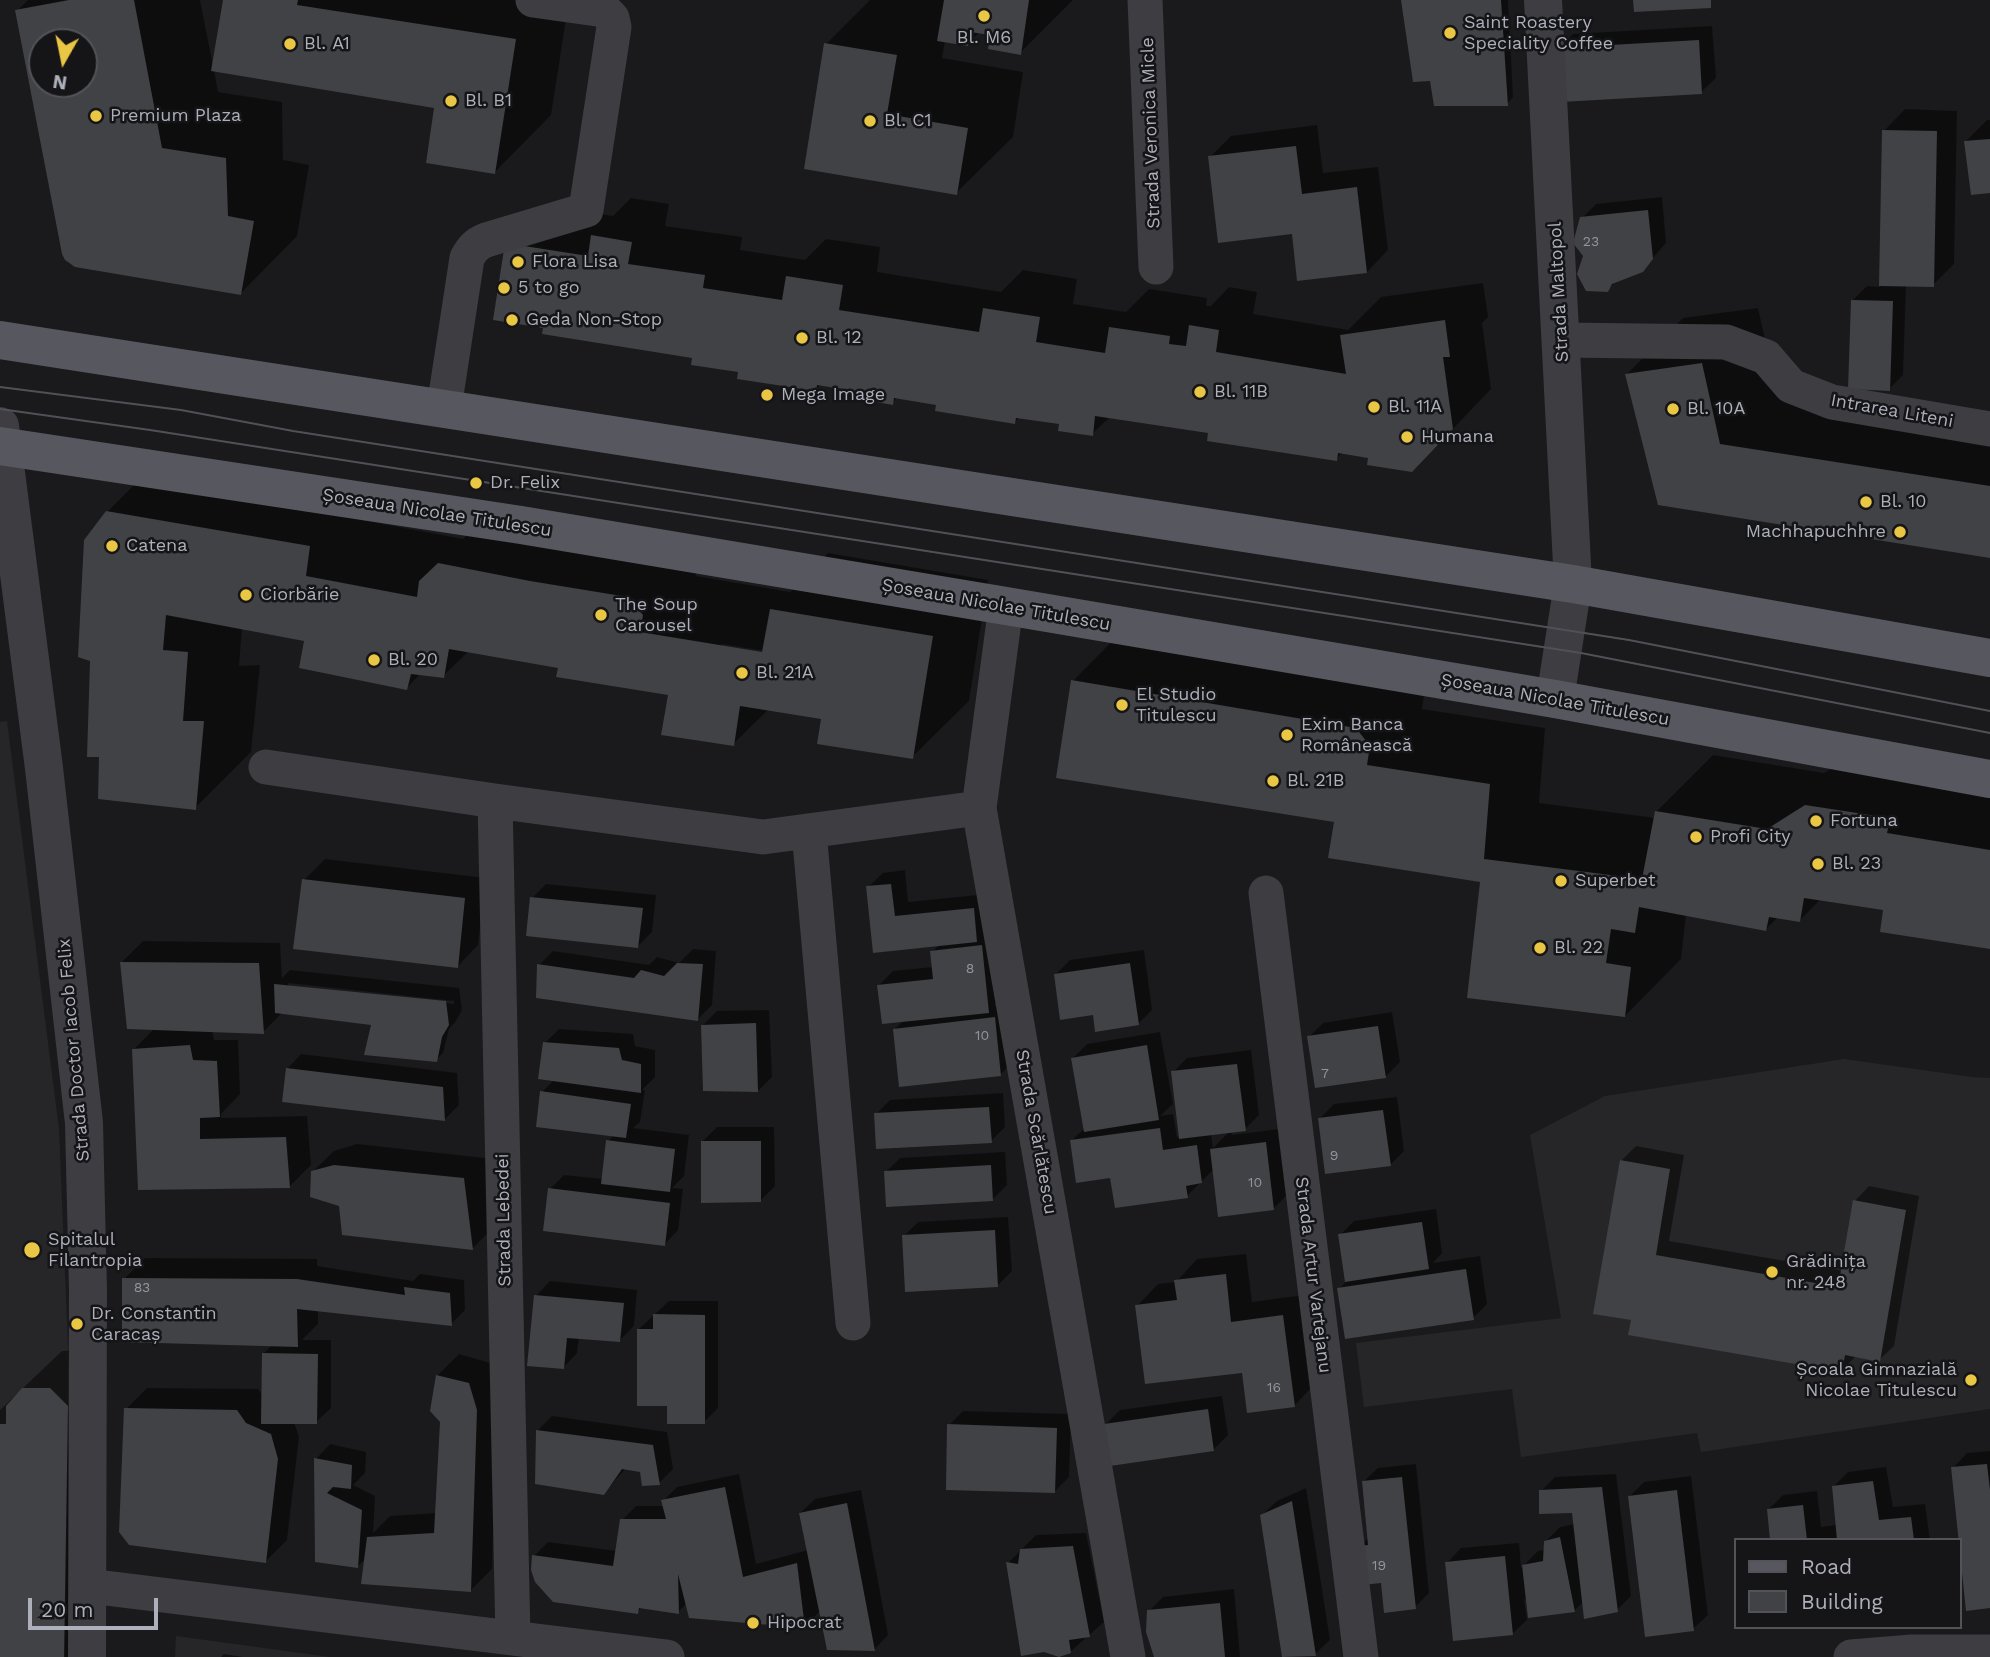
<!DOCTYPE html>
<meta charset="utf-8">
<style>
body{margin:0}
#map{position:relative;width:1990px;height:1657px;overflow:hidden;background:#1a191c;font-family:"Work Sans",sans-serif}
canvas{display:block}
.legend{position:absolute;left:1734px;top:1538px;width:228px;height:91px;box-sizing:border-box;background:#151417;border:2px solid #525258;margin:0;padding:9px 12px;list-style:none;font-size:21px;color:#adafba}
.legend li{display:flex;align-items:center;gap:14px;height:35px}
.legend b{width:35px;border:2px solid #525258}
.north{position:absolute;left:28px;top:28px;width:70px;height:70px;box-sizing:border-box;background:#151417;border:2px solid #525258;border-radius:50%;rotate:189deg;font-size:19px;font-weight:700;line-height:28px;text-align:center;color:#adafba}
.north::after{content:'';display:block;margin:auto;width:24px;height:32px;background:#e9c644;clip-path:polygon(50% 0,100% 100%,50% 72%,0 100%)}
.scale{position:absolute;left:28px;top:1598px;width:130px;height:32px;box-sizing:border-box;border:4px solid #adafba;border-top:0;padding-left:9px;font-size:21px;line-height:24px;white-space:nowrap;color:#adafba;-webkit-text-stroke:5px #151417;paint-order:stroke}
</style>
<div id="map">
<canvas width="1990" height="1657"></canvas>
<ul class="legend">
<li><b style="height:9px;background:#57585f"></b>Road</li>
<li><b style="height:19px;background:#414245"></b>Building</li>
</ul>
<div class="north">N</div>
<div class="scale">20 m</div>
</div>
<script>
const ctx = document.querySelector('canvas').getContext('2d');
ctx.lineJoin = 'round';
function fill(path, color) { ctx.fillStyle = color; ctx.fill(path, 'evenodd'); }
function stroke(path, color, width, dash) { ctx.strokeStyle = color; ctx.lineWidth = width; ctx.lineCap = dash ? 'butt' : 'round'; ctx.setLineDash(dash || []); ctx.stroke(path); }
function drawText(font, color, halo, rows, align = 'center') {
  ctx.font = font + ' "Work Sans",sans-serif'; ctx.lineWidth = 5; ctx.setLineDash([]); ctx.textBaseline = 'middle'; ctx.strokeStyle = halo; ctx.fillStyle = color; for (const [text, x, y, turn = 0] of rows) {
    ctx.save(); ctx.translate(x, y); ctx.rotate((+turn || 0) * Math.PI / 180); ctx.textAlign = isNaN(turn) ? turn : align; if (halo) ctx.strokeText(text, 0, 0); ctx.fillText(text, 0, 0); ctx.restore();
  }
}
fill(new Path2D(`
 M7,721L59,1129L69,1371L65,1657H0V722Z
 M1844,1059L1972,1077L1990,1078V1409L1701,1452L1697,1433L1521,1457L1512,1389L1364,1407L1356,1343L1561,1318L1530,1135L1605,1096Z
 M176,1636L330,1657H175Z`), '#262629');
fill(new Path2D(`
 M28,0H200L213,66L225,0H569L551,115L495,172L436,107L214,70L218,92L282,102L283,160L309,165L297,236L241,293L75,265L17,11ZM42,42H84V84H42Z
 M870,0H1073L1020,53L992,34L980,32L967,44L945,41L942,58L1023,72L1013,137L956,193L806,168L826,44Z
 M1402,0H1508L1513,97L1507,104Z
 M1712,26L1716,78L1701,92L1559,49L1573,34Z
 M1905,109L1957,111L1954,264L1933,285H1906L1903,375L1889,389L1853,300L1867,286L1880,287L1884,131Z
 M1987,120H1990V192L1966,141Z
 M1317,125L1323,173L1378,167L1388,250L1367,272L1293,232L1210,157L1231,136Z
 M1662,197L1666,243L1642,270L1617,280L1607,290L1585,255L1582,218L1596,204Z
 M631,198L669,204L665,226L742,237L740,250L805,260L826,239L880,247L877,272L1001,292L1023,270L1077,279L1073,304L1126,312L1149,289L1207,298L1206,306H1211L1229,287L1257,292L1253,314L1348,330L1381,297L1483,283L1488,317L1482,323L1491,389L1450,432L1370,457L1343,452L1336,459L1210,432L1110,417L1092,434L1061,423L1020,416L1015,422L939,404L898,397L892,403L856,390L821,384L816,389L740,371L694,356L545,327L507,244L545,205L613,216Z
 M1758,308L1776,388L1990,421V556L1660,504L1627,374L1683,318Z
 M164,455L362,520L463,539L496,507L698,558L696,576L790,592L828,553L988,580L969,701L912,757L823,718L769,709L733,744L670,693L560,667L469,651L443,676L421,673L407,688L306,640L242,628L239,666L260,665L251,752L195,808L107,512ZM722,644L771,652V655L722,648Z
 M1129,624L1425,689L1422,709L1545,728L1539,803L1656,818L1657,811L1713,755L1824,773L1863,749L1990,785V948L1885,908L1821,899L1800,920L1778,917L1766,929L1686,914L1681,959L1625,1016L1482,880L1336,821L1073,681Z
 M325,859L486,878L478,945L457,967L304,880Z
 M905,870L908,902L988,894L1002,997L994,1006L1008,1004L1014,1060L1000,1075L895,1029L904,1020L879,985L893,971L933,967L932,952L939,945L875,951L868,887L883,873Z
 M546,884L656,895L652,932L638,946L532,898Z
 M143,941L280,943L282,978L290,970L459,988L462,1010L456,1021L449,1029L443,1053L436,1060L373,1023L283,1012L263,1032L212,1030L214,1040H238L240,1094L221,1114V1118L307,1116L311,1165L290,1186L140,1188L134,1049L155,1028L122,962ZM288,983L454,1001V1004L288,987Z
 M693,949L716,951L712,1005L698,1019L539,965L553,951L649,965L657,957L679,963Z
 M1144,950L1152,1010L1138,1024L1056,974L1070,960Z
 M769,1010L772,1077L758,1091L703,1025L717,1011Z
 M1392,1012L1400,1062L1386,1076L1309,1037L1323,1023Z
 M559,1029L633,1034L635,1046L655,1050V1077L642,1090H645L640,1122L633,1128L689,1135L684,1176L672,1188L683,1189L678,1230L664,1245L550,1189L564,1175L603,1179L608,1141L614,1135L542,1092L555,1079L545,1043Z
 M1160,1032L1173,1104L1160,1116L1173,1114L1177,1137L1180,1136L1173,1072L1187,1058L1251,1050L1259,1115L1245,1129L1231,1131L1232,1135L1279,1129L1287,1195L1273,1209L1214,1169L1187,1196L1112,1176L1072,1140L1085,1128L1073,1058L1087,1044ZM1230,1131L1213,1148L1211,1134Z
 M301,1054L457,1073L459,1105L445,1119L287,1069Z
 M1003,1093L1005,1127L991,1141L876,1114L890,1100Z
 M1397,1097L1404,1151L1390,1165L1320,1118L1334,1104Z
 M717,1127H774L775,1186L761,1200L702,1142Z
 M357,1144L485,1158L494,1227L473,1248L341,1204L312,1172L334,1151Z
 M1636,1146L1684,1155L1669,1241L1843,1271L1855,1201L1869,1186L1919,1196L1894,1346L1879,1360L1856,1356L1841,1371L1633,1319L1621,1161Z
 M1005,1152L1007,1185L993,1199L886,1172L900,1158Z
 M1436,1209L1442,1253L1433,1263L1480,1256L1487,1304L1473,1318L1339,1289L1347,1281L1340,1235L1354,1221Z
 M1008,1217L1012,1271L998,1285L904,1236L918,1222Z
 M1246,1254L1252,1302L1304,1295L1315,1384L1294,1406L1243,1371L1137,1306L1158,1284L1176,1282L1197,1259Z
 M145,1258L317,1259V1266L413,1281L420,1274L464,1280L465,1310L451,1324L318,1309V1324L302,1340H331V1408L316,1422H294L299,1437L287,1540L266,1561L126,1409L147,1388L258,1389L263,1396V1354L273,1344L124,1279Z
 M550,1281L637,1290L634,1326L620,1340L579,1337L577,1353L563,1368L536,1296Z
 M669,1301H718V1408L704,1422L669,1404L639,1329Z
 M89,1350L101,1657H0V1410L62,1351Z
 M459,1354L490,1363L497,1388L492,1569L471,1590L366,1558L358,1566L317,1560L316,1459L330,1444L366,1452L365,1473L353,1485L375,1496L373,1533L390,1516L437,1513L442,1422L432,1411L438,1375Z
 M1222,1396L1228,1435L1213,1450L1106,1424L1120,1410Z
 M963,1411L1071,1414L1069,1477L1055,1491L949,1425Z
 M552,1416L667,1432L673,1469L659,1483L642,1471L626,1468L604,1493L538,1430Z
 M1990,1451V1607L1953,1468L1967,1453Z
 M1416,1464L1429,1593L1415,1607L1383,1581L1359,1547L1369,1537L1363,1482L1378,1468Z
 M1886,1467L1893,1507L1925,1504L1930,1540H1772L1768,1510L1783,1495L1817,1491L1821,1527L1837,1525L1834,1486L1848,1472Z
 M739,1474L756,1564L808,1550L800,1513L815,1499L861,1490L888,1635L874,1650L821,1610L805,1626L687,1603L678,1612L642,1607L637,1612L534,1556L548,1542L617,1551L622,1520L636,1506H664L663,1501L677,1487Z
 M1616,1474L1631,1596L1617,1610L1583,1602L1574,1611L1524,1599L1527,1620L1512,1634L1447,1563L1461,1548L1519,1543L1521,1568L1538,1551L1545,1550L1546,1541L1560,1527L1575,1524L1573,1511L1541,1491L1555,1477Z
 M1691,1476L1708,1615L1693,1629L1630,1496L1644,1482Z
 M1306,1488L1330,1640L1315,1654L1284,1657L1262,1515L1277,1501Z
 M1086,1533L1104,1622L1070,1652L1044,1650L1008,1563L1036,1535Z
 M1234,1589L1240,1657H1155L1149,1611L1163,1597Z
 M224,1654L243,1657H221Z`), '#0007');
fill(new Path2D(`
 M69,0H134L162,148L226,158L228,216L254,221L241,295L75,267L65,260L62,254L15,10ZM42,42H84V84H42Z
 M223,0H298L297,5L516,39L495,174L426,163L434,108L211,71Z
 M944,0H1029L1021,55L988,49L990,35L970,32L968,46L937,41Z
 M1401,0H1501L1508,106H1434L1430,81L1413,82Z
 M1633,0H1711V8L1634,12Z
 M1699,40L1702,94L1561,102L1557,48Z
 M824,43L897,55L887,114L968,128L957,195L804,169Z
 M1882,130L1937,131L1934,287L1879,286Z
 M1990,139V193L1971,195L1964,141Z
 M1296,146L1302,194L1357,187L1367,273L1297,281L1292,234L1218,243L1208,156Z
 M1648,210L1653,259L1643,272L1612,284L1608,292L1586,291L1577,274L1583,256L1573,243L1580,217Z
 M591,235L632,242L628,264L705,275L703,288L782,300L786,276L843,285L839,310L979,332L983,308L1040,317L1036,342L1105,353L1109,327L1170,336L1169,344L1186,346L1189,325L1219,330L1216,352L1346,374L1340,335L1445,320L1450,357H1443L1453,429L1412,472L1367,465L1368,458L1338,453L1337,461L1207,441L1208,433L1095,416L1093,436L1058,431L1059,424L1016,418L1015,424L935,411L936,405L894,398L893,405L853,398L854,391L817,385L816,391L737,379L738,372L691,365L692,358L542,334L543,328L493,320L505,243L588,256Z
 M1851,300L1893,301L1890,391L1848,389Z
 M1702,363L1720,444L1990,486V558L1658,505L1625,374Z
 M106,511L310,546L306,576L417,597L419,581L438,563L530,581L628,597L643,615L640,632L762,652L770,609L933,636L913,759L817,744L821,719L740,706L734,746L661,735L668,695L556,677L558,668L449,649L444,678L411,674L407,690L299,668L304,641L166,615L163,650L188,652L183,721H204L196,810L98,799L99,757H87L90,661L78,657L84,540Z
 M1071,680L1356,728L1370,746L1367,765L1490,784L1484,859L1642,879L1655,811L1767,829L1805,805L1890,818L1887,833L1990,850V949L1880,932L1883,910L1804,898L1800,922L1769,917L1766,931L1639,907L1635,933L1611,929L1606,963L1631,967L1625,1017L1467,998L1480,882L1328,858L1334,822L1056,778Z
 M302,879L465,898L458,968L293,949Z
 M891,884L895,916L974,908L977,942L873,953L866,886Z
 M530,897L643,908L638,948L526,936Z
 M982,945L989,1013L882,1024L877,985L933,979L930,951Z
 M120,962L259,963L264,1034L127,1029Z
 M677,963L703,964L698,1021L536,998L537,964L634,978L641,970L664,976Z
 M1130,963L1139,1025L1095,1032L1093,1015L1060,1020L1054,974Z
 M274,984L446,1001L449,1025L442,1037L437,1062L364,1055L371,1025L275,1013Z
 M995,1017L1001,1076L899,1087L893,1029Z
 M756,1023L758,1092L703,1091L701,1025Z
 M1378,1026L1386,1078L1315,1088L1307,1036Z
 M543,1042L619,1048L622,1060L641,1064V1093L538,1079Z
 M190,1045L193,1060L217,1061L220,1117L200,1118V1139L286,1137L290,1188L138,1190L132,1049Z
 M1147,1045L1159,1120L1084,1132L1071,1058Z
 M1237,1064L1246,1131L1179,1139L1171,1071Z
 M286,1068L443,1087L445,1121L282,1102Z
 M540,1091L631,1104L626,1138L536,1127Z
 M989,1107L992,1143L876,1149L874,1113Z
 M1383,1110L1391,1166L1325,1174L1318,1118Z
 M1160,1128L1163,1150L1197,1145L1202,1183L1186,1186L1188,1198L1115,1208L1110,1178L1076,1183L1070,1140Z
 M606,1140L675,1149L670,1192L601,1184Z
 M701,1141H761V1202L701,1203Z
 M1266,1142L1274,1210L1218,1217L1210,1149Z
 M1620,1160L1670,1169L1656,1255L1838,1287L1853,1200L1906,1210L1880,1362L1845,1355L1842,1372L1628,1335L1631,1320L1593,1314Z
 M334,1165L464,1178L473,1250L342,1235L339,1206L310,1197L311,1171Z
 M991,1165L993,1201L886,1207L884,1171Z
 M548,1188L670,1203L665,1246L543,1231Z
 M1422,1222L1429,1269L1345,1282L1338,1234Z
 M995,1230L998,1287L905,1292L902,1235Z
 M1466,1269L1474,1320L1345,1339L1337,1288Z
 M1226,1274L1231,1322L1283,1315L1295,1407L1247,1413L1242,1373L1145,1384L1135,1305L1177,1300L1174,1280Z
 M122,1278L297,1279L405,1295L404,1287L450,1293L452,1326L297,1309L298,1347L122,1342Z
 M534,1295L624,1303L620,1342L567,1338L564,1369L527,1366Z
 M653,1314L705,1315V1424H667V1406H637V1329H653Z
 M262,1353L318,1354L317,1424H261Z
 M436,1375L469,1383L477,1410L471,1592L361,1584L367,1537L434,1533L440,1422L430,1411Z
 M22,1388H50L68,1406L64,1657H0V1424H6V1406Z
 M124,1408L237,1410L246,1423L271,1434L278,1459L266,1563L129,1545L119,1532Z
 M1208,1409L1214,1451L1110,1466L1104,1424Z
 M947,1424L1057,1428L1055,1493L946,1490Z
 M536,1430L653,1445L660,1485L642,1486L640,1472L622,1469L604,1495L535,1484Z
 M314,1458L352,1465L351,1489L333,1487L327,1493L362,1510L358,1568L315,1562Z
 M1987,1464L1990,1490V1608L1966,1611L1951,1467Z
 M1402,1477L1416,1609L1384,1613L1381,1583L1362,1585L1358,1546L1368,1545L1362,1481Z
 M1873,1481L1879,1520L1911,1517L1914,1540H1837L1832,1486Z
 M725,1487L743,1577L797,1563L805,1628L689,1618L678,1574L679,1614L639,1608L638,1614L553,1602L535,1582L531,1570L532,1555L613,1566L620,1519H666L661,1500Z
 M1602,1487L1618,1612L1584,1619L1572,1513L1539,1514V1490Z
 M1677,1490L1694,1631L1645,1637L1628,1496Z
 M1292,1501L1316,1656L1282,1657L1260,1515Z
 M847,1503L875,1651L827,1650L799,1513Z
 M1803,1505L1807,1540H1770L1767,1509Z
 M1560,1537L1575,1612L1528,1618L1522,1565L1543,1561L1544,1541Z
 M1073,1546L1090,1637L1069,1640L1071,1653L1059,1657L1044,1652L1021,1656L1006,1562L1018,1564L1020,1549Z
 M1505,1556L1513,1635L1453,1641L1445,1562Z
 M1220,1603L1225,1657H1154L1146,1632L1147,1610Z`), '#414245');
stroke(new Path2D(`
 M1145,0L1156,267
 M1561,340L1726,342L1766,357L1791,386L1832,402L1990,429
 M444,408L467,258C472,249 476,244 486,240L586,210L614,27L612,18L604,10L533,0
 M1006,606L979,808L1128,1657
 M266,767L495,801L763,837L979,808
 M495,801L513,1638
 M809,831L853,1323
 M1266,893L1361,1657
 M89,1586L667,1657
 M1851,1657L1912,1652H1990`), '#3d3d42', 35);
stroke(new Path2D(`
 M1543,0L1573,584L1555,699
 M0,426L44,768L84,1123L88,1290L87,1657`), '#3d3d42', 38);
stroke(new Path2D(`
 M0,340L1573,584L1990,658
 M0,446L521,525L1006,606L1555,699L1990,779`), '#57585f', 38);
stroke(new Path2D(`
 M0,387L181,410L293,431L1629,640L1990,711
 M0,409L150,430L1581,653L1990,733`), '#505157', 2);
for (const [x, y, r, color] of [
 [984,16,7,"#e9c644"],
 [1450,33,7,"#e9c644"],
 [290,44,7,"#e9c644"],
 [451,101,7,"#e9c644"],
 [96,116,7,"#e9c644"],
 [870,121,7,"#e9c644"],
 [518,262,7,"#e9c644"],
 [504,288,7,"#e9c644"],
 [512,320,7,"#e9c644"],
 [802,338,7,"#e9c644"],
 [1200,392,7,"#e9c644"],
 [767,395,7,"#e9c644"],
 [1374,407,7,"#e9c644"],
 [1673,409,7,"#e9c644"],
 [1407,437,7,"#e9c644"],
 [476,483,7,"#e9c644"],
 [1866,502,7,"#e9c644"],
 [1900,532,7,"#e9c644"],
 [112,546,7,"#e9c644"],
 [246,595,7,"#e9c644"],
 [601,615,7,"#e9c644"],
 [374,660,7,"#e9c644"],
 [742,673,7,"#e9c644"],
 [1122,705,7,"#e9c644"],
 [1287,735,7,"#e9c644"],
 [1273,781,7,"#e9c644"],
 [1816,821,7,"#e9c644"],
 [1696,837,7,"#e9c644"],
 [1818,864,7,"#e9c644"],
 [1561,881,7,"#e9c644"],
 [1540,948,7,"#e9c644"],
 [32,1250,9,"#e9c644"],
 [1772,1272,7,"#e9c644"],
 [77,1324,7,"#e9c644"],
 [1971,1380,7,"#e9c644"],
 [753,1623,7,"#e9c644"]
]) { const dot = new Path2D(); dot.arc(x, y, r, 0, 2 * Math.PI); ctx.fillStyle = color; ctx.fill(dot); stroke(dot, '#151417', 2.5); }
drawText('14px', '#92949d', null, [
 ["23",1591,242],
 ["8",970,969],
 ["10",982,1036],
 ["7",1325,1074],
 ["9",1334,1156],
 ["10",1255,1183],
 ["83",142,1288],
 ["16",1274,1388],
 ["19",1379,1566]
]);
drawText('18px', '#adafba', '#151417', [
 ["Saint Roastery",1464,23],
 ["Speciality Coffee",1464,44],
 ["Bl. M6",984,38,"center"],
 ["Bl. A1",304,44],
 ["Bl. B1",465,101],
 ["Premium Plaza",110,116],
 ["Bl. C1",884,121],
 ["Flora Lisa",532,262],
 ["5 to go",518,288],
 ["Geda Non-Stop",526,320],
 ["Bl. 12",816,338],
 ["Bl. 11B",1214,392],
 ["Mega Image",781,395],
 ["Bl. 11A",1388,407],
 ["Bl. 10A",1687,409],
 ["Humana",1421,437],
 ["Dr. Felix",490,483],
 ["Bl. 10",1880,502],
 ["Machhapuchhre",1886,532,"right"],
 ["Catena",126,546],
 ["Ciorbărie",260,595],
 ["The Soup",615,605],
 ["Carousel",615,626],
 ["Bl. 20",388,660],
 ["Bl. 21A",756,673],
 ["El Studio",1136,695],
 ["Titulescu",1136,716],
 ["Exim Banca",1301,725],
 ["Românească",1301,746],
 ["Bl. 21B",1287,781],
 ["Fortuna",1830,821],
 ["Profi City",1710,837],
 ["Bl. 23",1832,864],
 ["Superbet",1575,881],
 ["Bl. 22",1554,948],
 ["Spitalul",48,1240],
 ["Filantropia",48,1261],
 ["Grădinița",1786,1262],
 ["nr. 248",1786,1283],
 ["Dr. Constantin",91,1314],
 ["Caracaș",91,1335],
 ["Școala Gimnazială",1957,1370,"right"],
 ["Nicolae Titulescu",1957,1391,"right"],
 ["Hipocrat",767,1623]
], 'left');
drawText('18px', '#adafba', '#151417', [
 ["Strada Veronica Micle",1151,133,-92],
 ["Strada Maltopol",1559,292,-93],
 ["Intrarea Liteni",1892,411,10],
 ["Șoseaua Nicolae Titulescu",437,513,9],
 ["Șoseaua Nicolae Titulescu",996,605,10],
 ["Șoseaua Nicolae Titulescu",1555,700,10],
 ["Strada Doctor Iacob Felix",74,1050,-95],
 ["Strada Scărlătescu",1036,1132,80],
 ["Strada Lebedei",504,1220,-91],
 ["Strada Artur Vartejanu",1313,1275,83]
]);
</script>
